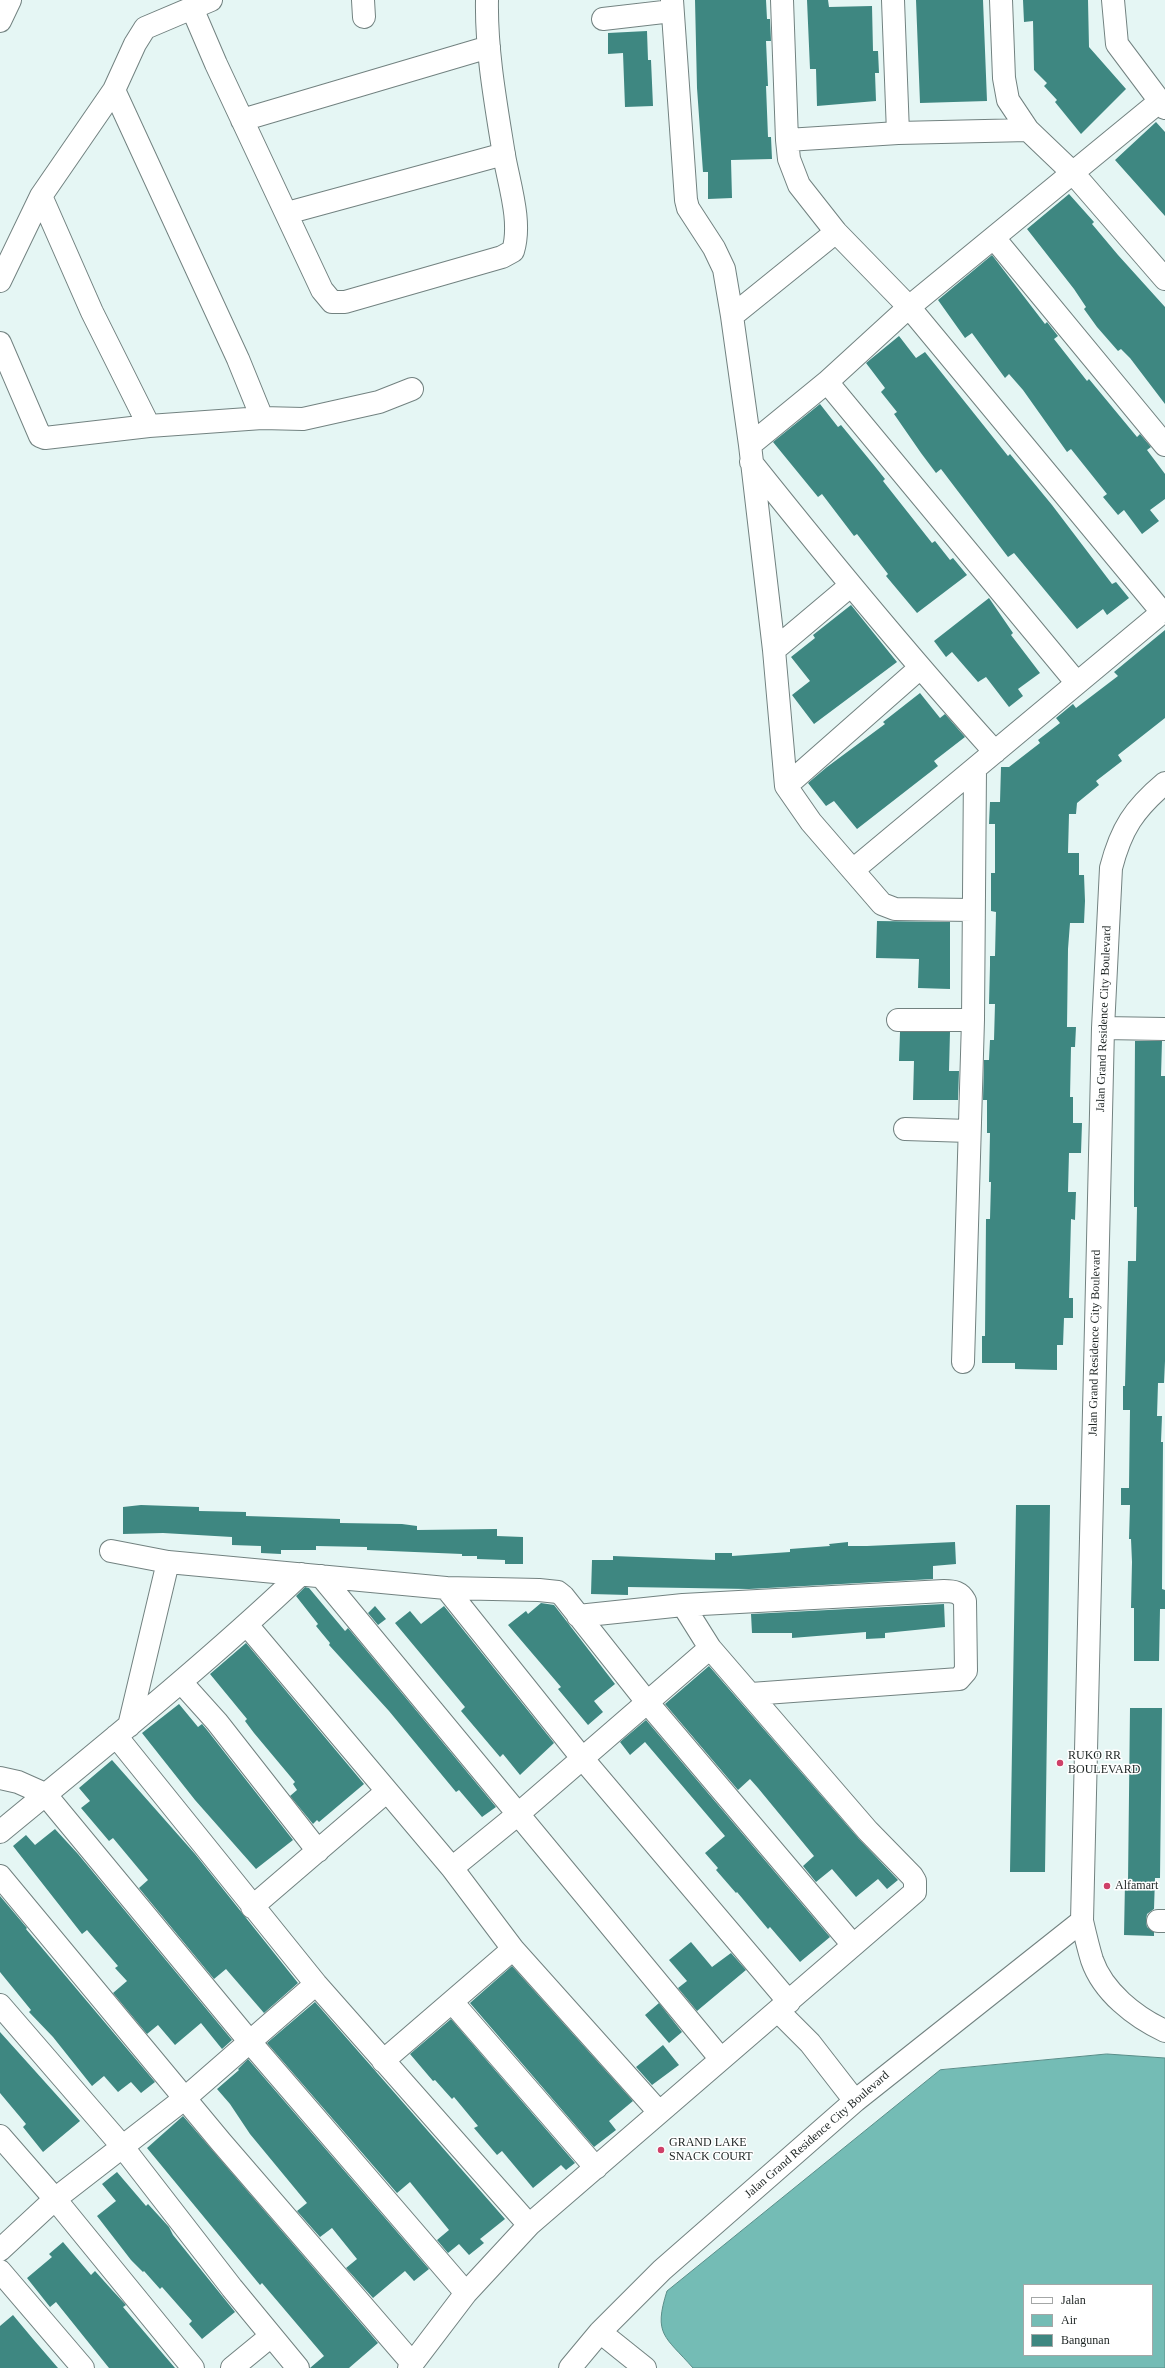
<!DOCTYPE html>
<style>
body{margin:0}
#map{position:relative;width:1165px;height:2368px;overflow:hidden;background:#e5f6f4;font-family:Georgia,serif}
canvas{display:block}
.legend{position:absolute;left:1023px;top:2284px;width:130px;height:72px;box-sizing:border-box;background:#fff;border:1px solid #a4a7a7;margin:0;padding:5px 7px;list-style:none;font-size:12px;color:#1c2322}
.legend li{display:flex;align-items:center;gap:8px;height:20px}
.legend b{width:20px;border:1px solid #a4a7a7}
</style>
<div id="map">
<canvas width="1165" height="2368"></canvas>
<ul class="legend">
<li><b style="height:5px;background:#fff"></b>Jalan</li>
<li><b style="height:11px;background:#74bcb5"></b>Air</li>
<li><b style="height:11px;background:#3e8781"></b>Bangunan</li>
</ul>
</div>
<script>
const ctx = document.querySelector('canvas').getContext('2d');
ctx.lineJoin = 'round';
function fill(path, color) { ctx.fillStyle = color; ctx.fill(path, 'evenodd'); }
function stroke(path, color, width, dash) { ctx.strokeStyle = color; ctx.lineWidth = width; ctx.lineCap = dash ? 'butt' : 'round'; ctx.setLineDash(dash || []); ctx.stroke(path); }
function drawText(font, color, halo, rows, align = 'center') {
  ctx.font = font + ' Georgia,serif'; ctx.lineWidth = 3; ctx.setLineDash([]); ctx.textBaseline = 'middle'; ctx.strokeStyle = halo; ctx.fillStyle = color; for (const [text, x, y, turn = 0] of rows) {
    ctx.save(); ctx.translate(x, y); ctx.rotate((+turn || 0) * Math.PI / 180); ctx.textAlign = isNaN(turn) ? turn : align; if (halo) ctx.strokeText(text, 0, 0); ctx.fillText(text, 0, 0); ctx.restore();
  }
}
const water = new Path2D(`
 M1107,2054L1165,2058V2368H693C665,2336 653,2335 667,2291L940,2070ZM1024,2285H1152V2355H1024Z`);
fill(water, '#74bcb5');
stroke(water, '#5a8e89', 1);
fill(new Path2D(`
 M695,0H766L767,19H770L771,41H766L768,86H766L768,137H771L772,159L731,160L732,198L708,199V172H703L697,88Z
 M807,0H828L829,7L872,6L873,51H878L879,73H875L876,101L817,106L816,69H810Z
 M916,0H983L987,101L920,103Z
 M1023,0H1088L1089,47L1126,89L1081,134L1055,102L1057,100L1044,86L1047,83L1034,70L1033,21L1024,22Z
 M647,31L648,60H651L653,106L625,107L623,53L608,54V33Z
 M1156,122L1165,132V216L1115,160Z
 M1069,194L1094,222L1092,224L1118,255L1165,307V404L1130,358L1121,349L1118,351L1097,327L1084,309L1086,307L1074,289L1027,229Z
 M992,255L1045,324L1047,322L1058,336L1054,339L1087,381L1089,379L1137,437L1140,434L1151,447L1147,450L1165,474V499L1150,510L1159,521L1142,534L1124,510L1118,515L1103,497L1107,494L1071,449L1067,452L1023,390L1009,374L1005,378L972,333L965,338L938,300Z
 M899,336L916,358L925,352L1008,456L1010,454L1052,505L1112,584L1116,582L1129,598L1107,615L1103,609L1077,629L1014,553L1008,557L941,469L936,473L921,453L894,414L897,412L881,392L885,388L866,363Z
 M820,404L838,427L841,425L873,464L885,479L883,481L932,543L935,541L950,560L953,558L967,575L917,613L886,576L888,574L857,534L854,536L822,494L818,497L773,442Z
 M989,598L1013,633L1011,635L1040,673L1018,689L1023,696L1009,707L986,677L978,682L952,652L946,657L934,641Z
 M851,605L897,662L814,724L792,695L810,681L791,657L815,638L813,635Z
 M1165,630V718L1118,755L1122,761L1096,781L1099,785L1077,803L1076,814H1069L1068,853H1079V875H1084L1085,901L1084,923H1070L1068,949L1067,1027H1076L1075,1047H1071L1070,1097H1073V1123H1082L1081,1153H1069L1068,1192H1076L1075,1220L1071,1219L1069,1298H1073V1318H1064L1063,1345H1057V1370L1015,1369V1363H982V1336H985L986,1219H990L991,1182H989L990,1133H987V1100H983L984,1060H989L990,1040H994L995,1004H989L990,965V956H995L996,912L991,911V873H995V824H989L990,802H1000L1001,767H1009L1040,743L1038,740L1060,723L1056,718L1073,704L1076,708L1118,676L1114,672Z
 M920,693L940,718L945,714L965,737L934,761L938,766L857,829L834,801L826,806L808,783L827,767L885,724L883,722Z
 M877,921L950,922V989L918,988L919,959L876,958Z
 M900,1032H950L949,1071H959L958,1100H913L914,1061H899Z
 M1135,1041H1162L1161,1076H1165V1361L1164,1383H1158L1157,1416H1162L1161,1442H1163L1162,1589L1165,1590V1609H1160L1159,1661H1134V1608H1131L1132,1562L1131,1539H1129L1130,1505H1121V1488H1129L1130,1410H1123V1386H1125L1128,1261H1136L1137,1207H1134V1189Z
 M141,1505L199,1507V1511L246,1512V1516L340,1519V1523L402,1524L417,1526V1530L497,1529V1536L523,1537V1564H505V1560L477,1559V1556H462V1554L367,1550V1547L316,1546V1550H281V1554L261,1553V1546L232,1545V1537L163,1533L123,1534V1507Z
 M1016,1505H1050L1045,1872H1010Z
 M848,1542V1546H867L955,1542L956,1564L933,1566V1579L749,1589L628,1587V1595L591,1594L592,1560H613V1556L715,1560V1553H732V1556L790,1552V1549L830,1546L829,1544Z
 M305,1587L309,1588L345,1631L348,1628L496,1807L482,1817L459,1790L456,1792L389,1711L329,1645L330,1643L316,1626L318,1624L296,1596Z
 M541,1603L554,1605L615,1684L594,1701L603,1712L588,1725L558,1689L561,1687L508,1625L526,1611L528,1614Z
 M944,1604L945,1627L885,1633V1638L866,1639V1632L792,1638V1633H752L751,1614Z
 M375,1606L386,1619L378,1625L368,1613Z
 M444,1606L554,1743L520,1775L503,1754L500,1757L461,1711L465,1707L395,1623L410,1611L421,1624Z
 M246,1643L364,1784L319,1822L317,1820L313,1824L290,1796L297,1790L293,1784L295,1782L254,1733L245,1721L247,1719L210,1674Z
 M709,1666L859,1839L898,1880L887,1889L878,1879L856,1897L832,1869L816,1882L803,1866L814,1856L758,1788L750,1779L738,1790L665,1704Z
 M179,1704L198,1727L202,1724L207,1730L293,1840L256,1869L195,1800L142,1733Z
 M1130,1708H1162L1160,1878H1155L1154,1909L1147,1914L1146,1921L1147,1927L1154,1932V1936L1124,1935L1125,1882H1128Z
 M646,1720L830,1937L800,1962L770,1927L768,1929L737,1892L736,1893L716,1870L718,1868L705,1853L725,1836L645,1742L630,1755L620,1742Z
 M112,1760L195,1854L298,1983L264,2013L226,1969L214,1979L139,1888L148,1880L113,1838L109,1841L81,1808L90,1801L79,1788Z
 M55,1829L78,1854L232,2040L222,2049L201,2023L175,2045L158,2025L147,2034L113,1993L127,1981L115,1968L118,1966L87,1930L82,1934L13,1846L26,1835L35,1845Z
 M0,1896L27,1928L26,1929L155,2082L141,2093L131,2082L118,2092L104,2076L92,2086L53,2037L29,2012L31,2010L0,1972Z
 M691,1942L712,1967L731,1953L746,1970L697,2011L678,1988L687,1981L669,1960Z
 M512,1966L633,2101L609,2121L616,2130L594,2147L470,2003Z
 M315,2002L505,2219L480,2239L484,2243L469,2255L459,2244L448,2253L437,2240L449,2230L410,2182L397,2193L267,2043Z
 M659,2003L682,2032L669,2043L645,2015Z
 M451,2019L575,2163L566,2170L561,2165L533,2188L502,2151L497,2155L474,2128L478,2126L454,2097L452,2099L435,2080L433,2081L410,2054Z
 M0,2032L80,2121L43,2152L23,2127L26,2124L0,2093Z
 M663,2045L679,2065L652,2085L636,2067Z
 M248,2059L429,2269L414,2281L405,2271L373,2298L346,2268L357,2259L332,2228L320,2237L297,2211L307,2203L250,2134L230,2104L217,2089L239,2070L238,2069Z
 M183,2116L378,2343L349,2368H310L324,2356L262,2283L260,2285L147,2148Z
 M117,2172L146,2206L148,2204L169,2227L173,2235L235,2312L202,2339L189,2324L192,2321L162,2287L160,2289L144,2271L143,2272L131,2260L97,2216L116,2201L102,2184Z
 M63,2242L91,2275L95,2271L112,2290L126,2305L123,2307L175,2368H109L56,2302L50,2307L27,2278L52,2257L49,2254Z
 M13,2315L33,2339L58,2368H0V2326Z`), '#3e8781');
const minor = new Path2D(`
 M363,0L364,17
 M672,0L686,200L688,208L714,248L724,269L732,316L750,445L774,650L786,786L811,822L882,904L895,909L973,910
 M782,0L787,140L789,159L799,185L836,232L909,307L1162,612
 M893,0L898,133
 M1001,0L1004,78L1008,100L1028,130L1073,173L1165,279
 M1113,0L1117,44L1165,108
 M192,8L216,64L322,290L332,302H345L502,257L513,251C522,222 509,184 504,155C496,105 486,51 487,0
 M603,19L672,11
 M0,21L10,0
 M114,90L238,359L262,418
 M242,120L489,47
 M787,140L898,133L1028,130
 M41,196L92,312L149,426
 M287,213L504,154
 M994,238L1165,445
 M0,281L41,196L114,90L135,44L145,28L211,0
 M732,316L836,232
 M0,343L40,436L45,438L149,426L262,418L303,419L379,402L412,389
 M827,382L1076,682
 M750,445L827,382L909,307L1159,102
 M751,462C830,561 910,658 995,752
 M774,650L850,586
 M1165,783C1134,809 1121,829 1111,868L1103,1028L1082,1921C1085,1934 1088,1947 1092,1960C1103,1992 1135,2017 1165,2031
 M786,786L920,668
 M853,870L1165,610
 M898,1020H973
 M1103,1028L1165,1029
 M905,1129L969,1131
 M963,1362L973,1020L975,769
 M111,1551L168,1562L446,1588L539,1590L558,1592L563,1596L647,1702L853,1945
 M321,1576L720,2058
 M446,1588L582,1758L789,2002
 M578,1616L683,1605L944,1591C954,1591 960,1592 965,1601L966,1671L959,1679L751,1694
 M247,1625L452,1868L513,1949L659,2112
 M181,1682L217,1722L318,1851
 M129,1726L168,1562
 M116,1736L316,1984L529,2225
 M0,1778L18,1782L45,1794L250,2042L466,2293
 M0,1832C102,1748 205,1665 301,1574
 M452,1868L517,1815L710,1648
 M0,1876L221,2142L412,2363
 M252,1907L386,1792
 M1158,1921H1165
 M453,2003L596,2168
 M0,2005L122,2146L232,2288L298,2368
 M778,2011L810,2043L855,2101
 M383,2061L513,1949
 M0,2136L55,2199L193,2368
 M0,2250L55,2199L184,2099L316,1984
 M0,2271L83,2368
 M600,2332L645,2368
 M232,2368L271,2336
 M409,2368L466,2293L529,2225L915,1892V1881L912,1876L868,1831L710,1648L683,1605
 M570,2368L600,2332L662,2270L855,2101L1082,1921`);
stroke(minor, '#728280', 24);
stroke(minor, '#fff', 22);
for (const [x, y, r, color] of [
 [1060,1763,4,"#ce4068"],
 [1107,1886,4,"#ce4068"],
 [661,2150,4,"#ce4068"]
]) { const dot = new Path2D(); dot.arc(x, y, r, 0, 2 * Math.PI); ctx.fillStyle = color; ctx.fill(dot); stroke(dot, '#fff', 1.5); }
drawText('12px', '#1c2322', '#fff', [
 ["Jalan Grand Residence City Boulevard",1104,1019,-88],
 ["Jalan Grand Residence City Boulevard",1095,1343,-89],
 ["Jalan Grand Residence City Boulevard",817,2135,-41]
]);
drawText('12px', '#1c2322', '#fff', [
 ["RUKO RR",1068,1756],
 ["BOULEVARD",1068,1770],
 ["Alfamart",1115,1886],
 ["GRAND LAKE",669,2143],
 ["SNACK COURT",669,2157]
], 'left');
</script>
